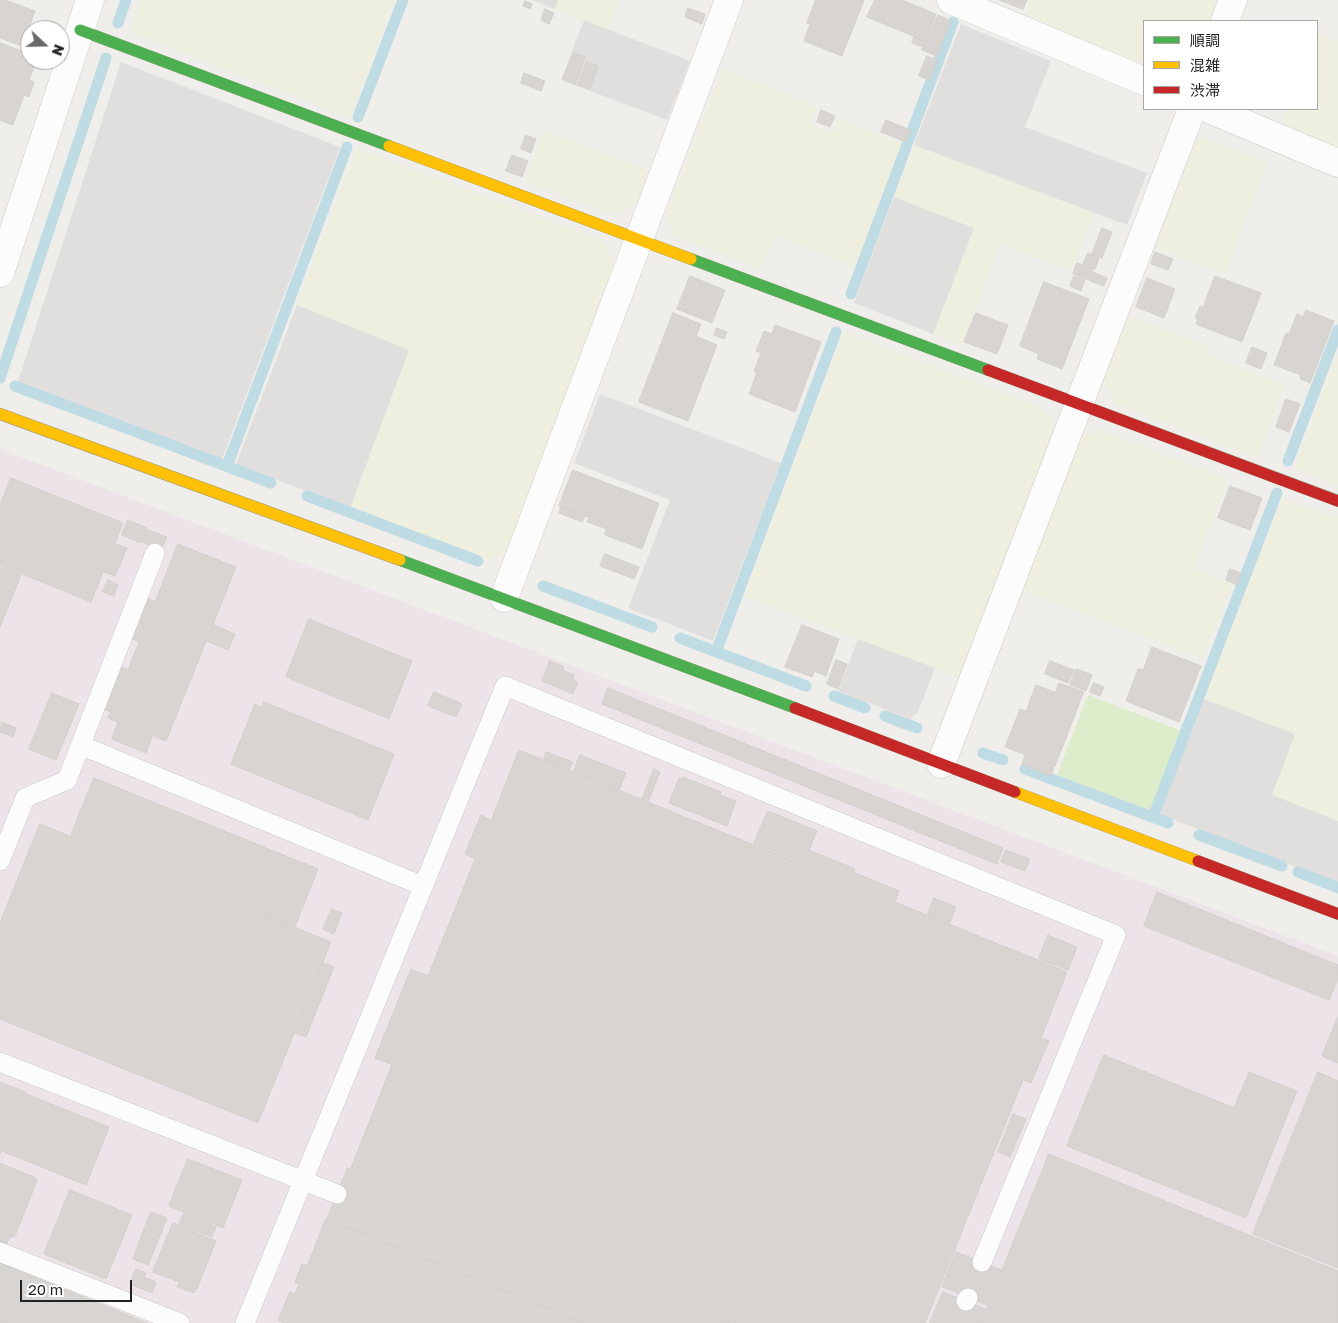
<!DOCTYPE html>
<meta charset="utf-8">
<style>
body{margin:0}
#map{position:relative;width:1338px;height:1323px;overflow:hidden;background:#f0eeeb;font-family:"Golos Text","Noto Sans JP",sans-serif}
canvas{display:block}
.legend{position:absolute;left:1143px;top:20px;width:175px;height:90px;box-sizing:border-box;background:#fff;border:1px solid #a7a7a7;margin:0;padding:6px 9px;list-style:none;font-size:15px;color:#222}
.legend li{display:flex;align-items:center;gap:10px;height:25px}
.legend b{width:25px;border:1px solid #a7a7a7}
.north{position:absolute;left:20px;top:20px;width:50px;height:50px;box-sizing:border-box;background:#fff;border:1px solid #a7a7a7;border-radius:50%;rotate:111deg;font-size:14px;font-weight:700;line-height:20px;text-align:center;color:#222}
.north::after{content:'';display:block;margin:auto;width:18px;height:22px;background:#6a6968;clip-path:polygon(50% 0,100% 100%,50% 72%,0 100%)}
.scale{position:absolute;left:20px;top:1280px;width:112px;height:22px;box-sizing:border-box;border:2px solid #222;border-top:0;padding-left:6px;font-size:15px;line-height:18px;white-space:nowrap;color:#222;-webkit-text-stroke:4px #fff;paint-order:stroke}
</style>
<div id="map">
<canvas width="1338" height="1323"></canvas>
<ul class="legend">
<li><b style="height:6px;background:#4caf50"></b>順調</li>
<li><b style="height:6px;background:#ffc107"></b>混雑</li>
<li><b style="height:6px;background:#c62828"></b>渋滞</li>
</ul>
<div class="north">N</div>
<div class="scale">20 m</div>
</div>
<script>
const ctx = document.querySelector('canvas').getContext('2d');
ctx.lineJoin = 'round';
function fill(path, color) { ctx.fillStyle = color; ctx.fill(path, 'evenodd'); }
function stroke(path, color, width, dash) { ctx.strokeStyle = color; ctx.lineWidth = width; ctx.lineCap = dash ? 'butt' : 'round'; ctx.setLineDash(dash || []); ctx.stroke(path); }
fill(new Path2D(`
 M0,449L1338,956V1323H0Z`), '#ede4e9');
fill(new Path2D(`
 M141,0H394L350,118L131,32Z
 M558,0H619L607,29L555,9Z
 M1031,0H1217L1208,21H1144V65L1025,15Z
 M1318,34L1338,42V148L1282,124L1288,109H1317Z
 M723,68L817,107L810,125L833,134L839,119L903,144L857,267L775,236L762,269L675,236L666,215Z
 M544,130L650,171L638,204L612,214L525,181Z
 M1198,136L1267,163L1225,274L1155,247Z
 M914,145L1094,212L1071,271L1000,244L961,345L933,334L974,228L894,197Z
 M357,148L602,240L615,266L508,550L488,561L350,508L409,350L297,305Z
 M1129,316L1209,347L1206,355L1285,385L1257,458L1116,404L1104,381Z
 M844,332L1040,407L1052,419V437L960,678L744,596Z
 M1336,358H1338V486L1294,469Z
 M1099,430L1228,479L1194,569L1232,584L1203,659L1023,590L1079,438Z
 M1282,499L1338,519V821L1272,795L1295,734L1204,699Z`), '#efefdf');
fill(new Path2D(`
 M1088,695L1182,731L1151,811L1057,775Z`), '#ddeccb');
fill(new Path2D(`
 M532,0H558L555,9Z
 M584,20L690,61L667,120L561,80Z
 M961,24L1051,61L1025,127L1147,173L1127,225L914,145Z
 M121,62L340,147L222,459L18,382Z
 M894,197L974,228L933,334L854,303Z
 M297,305L409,350L350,508L236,464Z
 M600,394L781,463L713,641L628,608L670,500L574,463Z
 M858,639L935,668L918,712L910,719L838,691Z
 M1204,699L1295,734L1272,795L1338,821V883L1158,814Z`), '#e0dfde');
stroke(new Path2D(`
 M118,23L126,0
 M358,117L403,0
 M851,294L953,22
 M0,378L106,58
 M15,386L271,483
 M1288,461L1338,330
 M227,466L347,147
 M307,496L478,561
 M543,586L652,627
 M680,638L806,686
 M716,652L836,332
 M834,696L865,708
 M885,716L917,728
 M983,753L1003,760
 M1025,769L1168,823
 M1153,817L1277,493
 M1199,835L1282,866
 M1298,872L1338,888`), '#bfdbe3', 11);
const building = new Path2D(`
 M0,0H5L35,11L22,46L0,38Z
 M816,0H864L842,56L804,41L810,24L807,23Z
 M875,0H902L936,14L925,41L867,17Z
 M1000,0H1027L1023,9Z
 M525,1L532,4L530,9L523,6Z
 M688,8L705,14L702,24L685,17Z
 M545,9L554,13L549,24L541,20Z
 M938,15L951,21L942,43L928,37Z
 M34,23L55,30H32Z
 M30,35V50L25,48Z
 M914,37L925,42L923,47L912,43Z
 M927,38L942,44L937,56L922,50Z
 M0,43L30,54V60H37L29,80L34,82L29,97L24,95L13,125L0,120Z
 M574,53L585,57L575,84L563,79Z
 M927,56L937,60L929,80L919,76Z
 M587,62L598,66L590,89L578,85Z
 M524,73L545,81L541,91L521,83Z
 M821,110L835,116L830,127L817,122Z
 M886,120L911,130L906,142L881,132Z
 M526,135L536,139L531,153L521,149Z
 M512,155L528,161L522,177L506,171Z
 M1102,228L1112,232L1102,258L1092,254Z
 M1155,252L1173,259L1168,270L1151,264Z
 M1088,253L1099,258L1095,269L1083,265Z
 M1077,263L1093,269L1089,280L1073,274Z
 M1093,272L1107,278L1104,286L1090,281Z
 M690,276L725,290L712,323L677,309Z
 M1074,276L1085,280L1081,291L1070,286Z
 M1215,276L1261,293L1242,342L1196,324L1198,319L1195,318L1200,306L1203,307Z
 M1147,278L1175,289L1164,318L1136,307Z
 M1044,282L1089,299L1062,369L1037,359L1039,354L1020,346Z
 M1306,310L1334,321L1310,383L1300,379L1301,375L1274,365L1286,333L1289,334L1297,314L1303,317Z
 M673,313L701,324L696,336L717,345L688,421L639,402Z
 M976,313L1008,325L997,354L964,342Z
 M775,325L821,342L795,412L749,394L757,372H754L761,353L756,351L764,331L772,334Z
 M717,328L727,332L724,339L714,335Z
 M1252,347L1267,353L1261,369L1246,363Z
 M1286,399L1300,404L1289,432L1276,427Z
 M573,470L622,489L607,529L587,522L589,517L559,506Z
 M11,478L123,523L91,602L0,565V506Z
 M1230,486L1262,498L1250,530L1218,518Z
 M623,489L659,503L642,549L605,535Z
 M561,507L585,516L582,522L559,513Z
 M128,520L147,528L141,543L122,535Z
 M148,530L167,537L161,550L143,542Z
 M116,544L127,548L115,576L104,572Z
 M178,544L236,567L166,741L108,718L111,712L102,709L119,666L128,670L139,642L130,638L147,598L155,602Z
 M605,554L639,567L634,579L600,566Z
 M0,567L21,575L0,627Z
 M1230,569L1241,573L1237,585L1226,580Z
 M108,580L118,585L114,596L103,592Z
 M309,619L412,661L389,719L286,677Z
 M214,625L235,634L228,650L207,641Z
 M802,625L839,639L826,676L814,671L812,677L785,667Z
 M1152,647L1201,666L1179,722L1126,701L1138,669L1143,670Z
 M836,660L847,664L838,689L827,684Z
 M550,661L564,667L562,670L574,675L573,680L578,683L573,694L542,681Z
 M1050,661L1074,670L1068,683L1045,674Z
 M1076,669L1092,675L1086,691L1070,685Z
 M1059,683L1084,692L1080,701L1056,692Z
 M1094,683L1104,687L1100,696L1090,692Z
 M1036,685L1080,702L1055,766L1005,747L1020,709L1026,711Z
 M608,688L1003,848L997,864L602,704Z
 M434,692L462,704L456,717L428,706Z
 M52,693L79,704L56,760L29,749Z
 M264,702L394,754L368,820L231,764L255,704L262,708Z
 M2,722L16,728L13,737L0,732Z
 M118,723L152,737L146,753L112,739Z
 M519,750L851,884L855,873L899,891L895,902L1067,972L1041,1038L1049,1041L1031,1083L1023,1080L925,1323H735L351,1168L392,1065L375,1058L411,969L428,976L475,859L465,854L481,815L491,820Z
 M546,752L573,762L569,770L544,759Z
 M580,755L626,773L619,790L574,771Z
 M1025,756L1054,767L1051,776L1022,765Z
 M654,769L660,772L648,802L642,799Z
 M683,777L721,792L720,795L736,801L727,826L669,803L679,778L682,780Z
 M94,778L318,869L295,926L71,835Z
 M768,811L817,831L809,850L855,869L850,882L754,843Z
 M40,824L331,942L258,1123L0,1019V923Z
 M1006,850L1030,859L1025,871L1001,862Z
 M1157,892L1338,965V979L1329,1000L1144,926Z
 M934,898L956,907L950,923L928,914Z
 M332,909L342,913L334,934L323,929Z
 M1048,935L1077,947L1068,970L1039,959Z
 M323,963L334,967L306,1037L295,1033Z
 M1338,1017V1063L1322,1056Z
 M1104,1055L1234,1108L1249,1072L1297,1091L1246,1218L1067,1146Z
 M1318,1072L1338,1081V1268L1253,1234Z
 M0,1082L25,1092L0,1154Z
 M26,1094L109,1127L86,1185L2,1151Z
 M1013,1114L1026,1119L1010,1157L998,1152Z
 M1049,1154L1338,1271V1323H981Z
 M188,1159L242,1180L223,1228L169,1206Z
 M0,1163L34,1177L37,1181L15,1236L9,1238L7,1244L0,1241Z
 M348,1168L732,1323H585L327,1219Z
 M70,1190L132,1215L106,1279L44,1254Z
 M151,1212L167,1218L148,1265L133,1259Z
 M184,1213L216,1227L212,1237L179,1224Z
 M326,1219L584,1323H284L278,1320L290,1292L295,1294L299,1284L295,1282L302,1264L307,1266Z
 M173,1223L216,1241L197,1289H195L194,1293L177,1287L179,1282L153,1272Z
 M956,1252L1001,1270L987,1305L942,1287Z
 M0,1263L147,1323H0Z
 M136,1269L146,1273L144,1277L156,1282L152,1293L130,1284Z
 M943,1292L985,1309L980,1323H930Z`);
fill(building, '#d7d4d2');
stroke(building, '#d3d0cc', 1);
const lane = new Path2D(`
 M80,745L423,886
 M0,861L25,798L67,780L155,553
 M0,1062L337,1194
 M0,1252L180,1323
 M966,1301L968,1298
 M245,1323L505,686L1116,935L982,1262`);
const street = new Path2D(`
 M951,0L1144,81
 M1225,21L1233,0
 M1209,109L1338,163
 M0,273L90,0
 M504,598L729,0
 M941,764L1192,109`);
const fast = new Path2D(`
 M80,30L389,146
 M691,259L988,370
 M400,560L795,708`);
const slow = new Path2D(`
 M389,146L691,259
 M0,414L400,560
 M1015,792L1198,861`);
const jam = new Path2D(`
 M988,370L1338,501
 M795,708L1015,792
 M1198,861L1338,914`);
stroke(lane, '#c9c8c7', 20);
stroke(street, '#c9c8c7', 29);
stroke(fast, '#999a82', 12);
stroke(slow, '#999a82', 12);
stroke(jam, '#999a82', 12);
stroke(lane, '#fdfcfc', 19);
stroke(street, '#fdfcfc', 28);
stroke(fast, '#4caf50', 11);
stroke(slow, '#ffc107', 11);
stroke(jam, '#c62828', 11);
</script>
